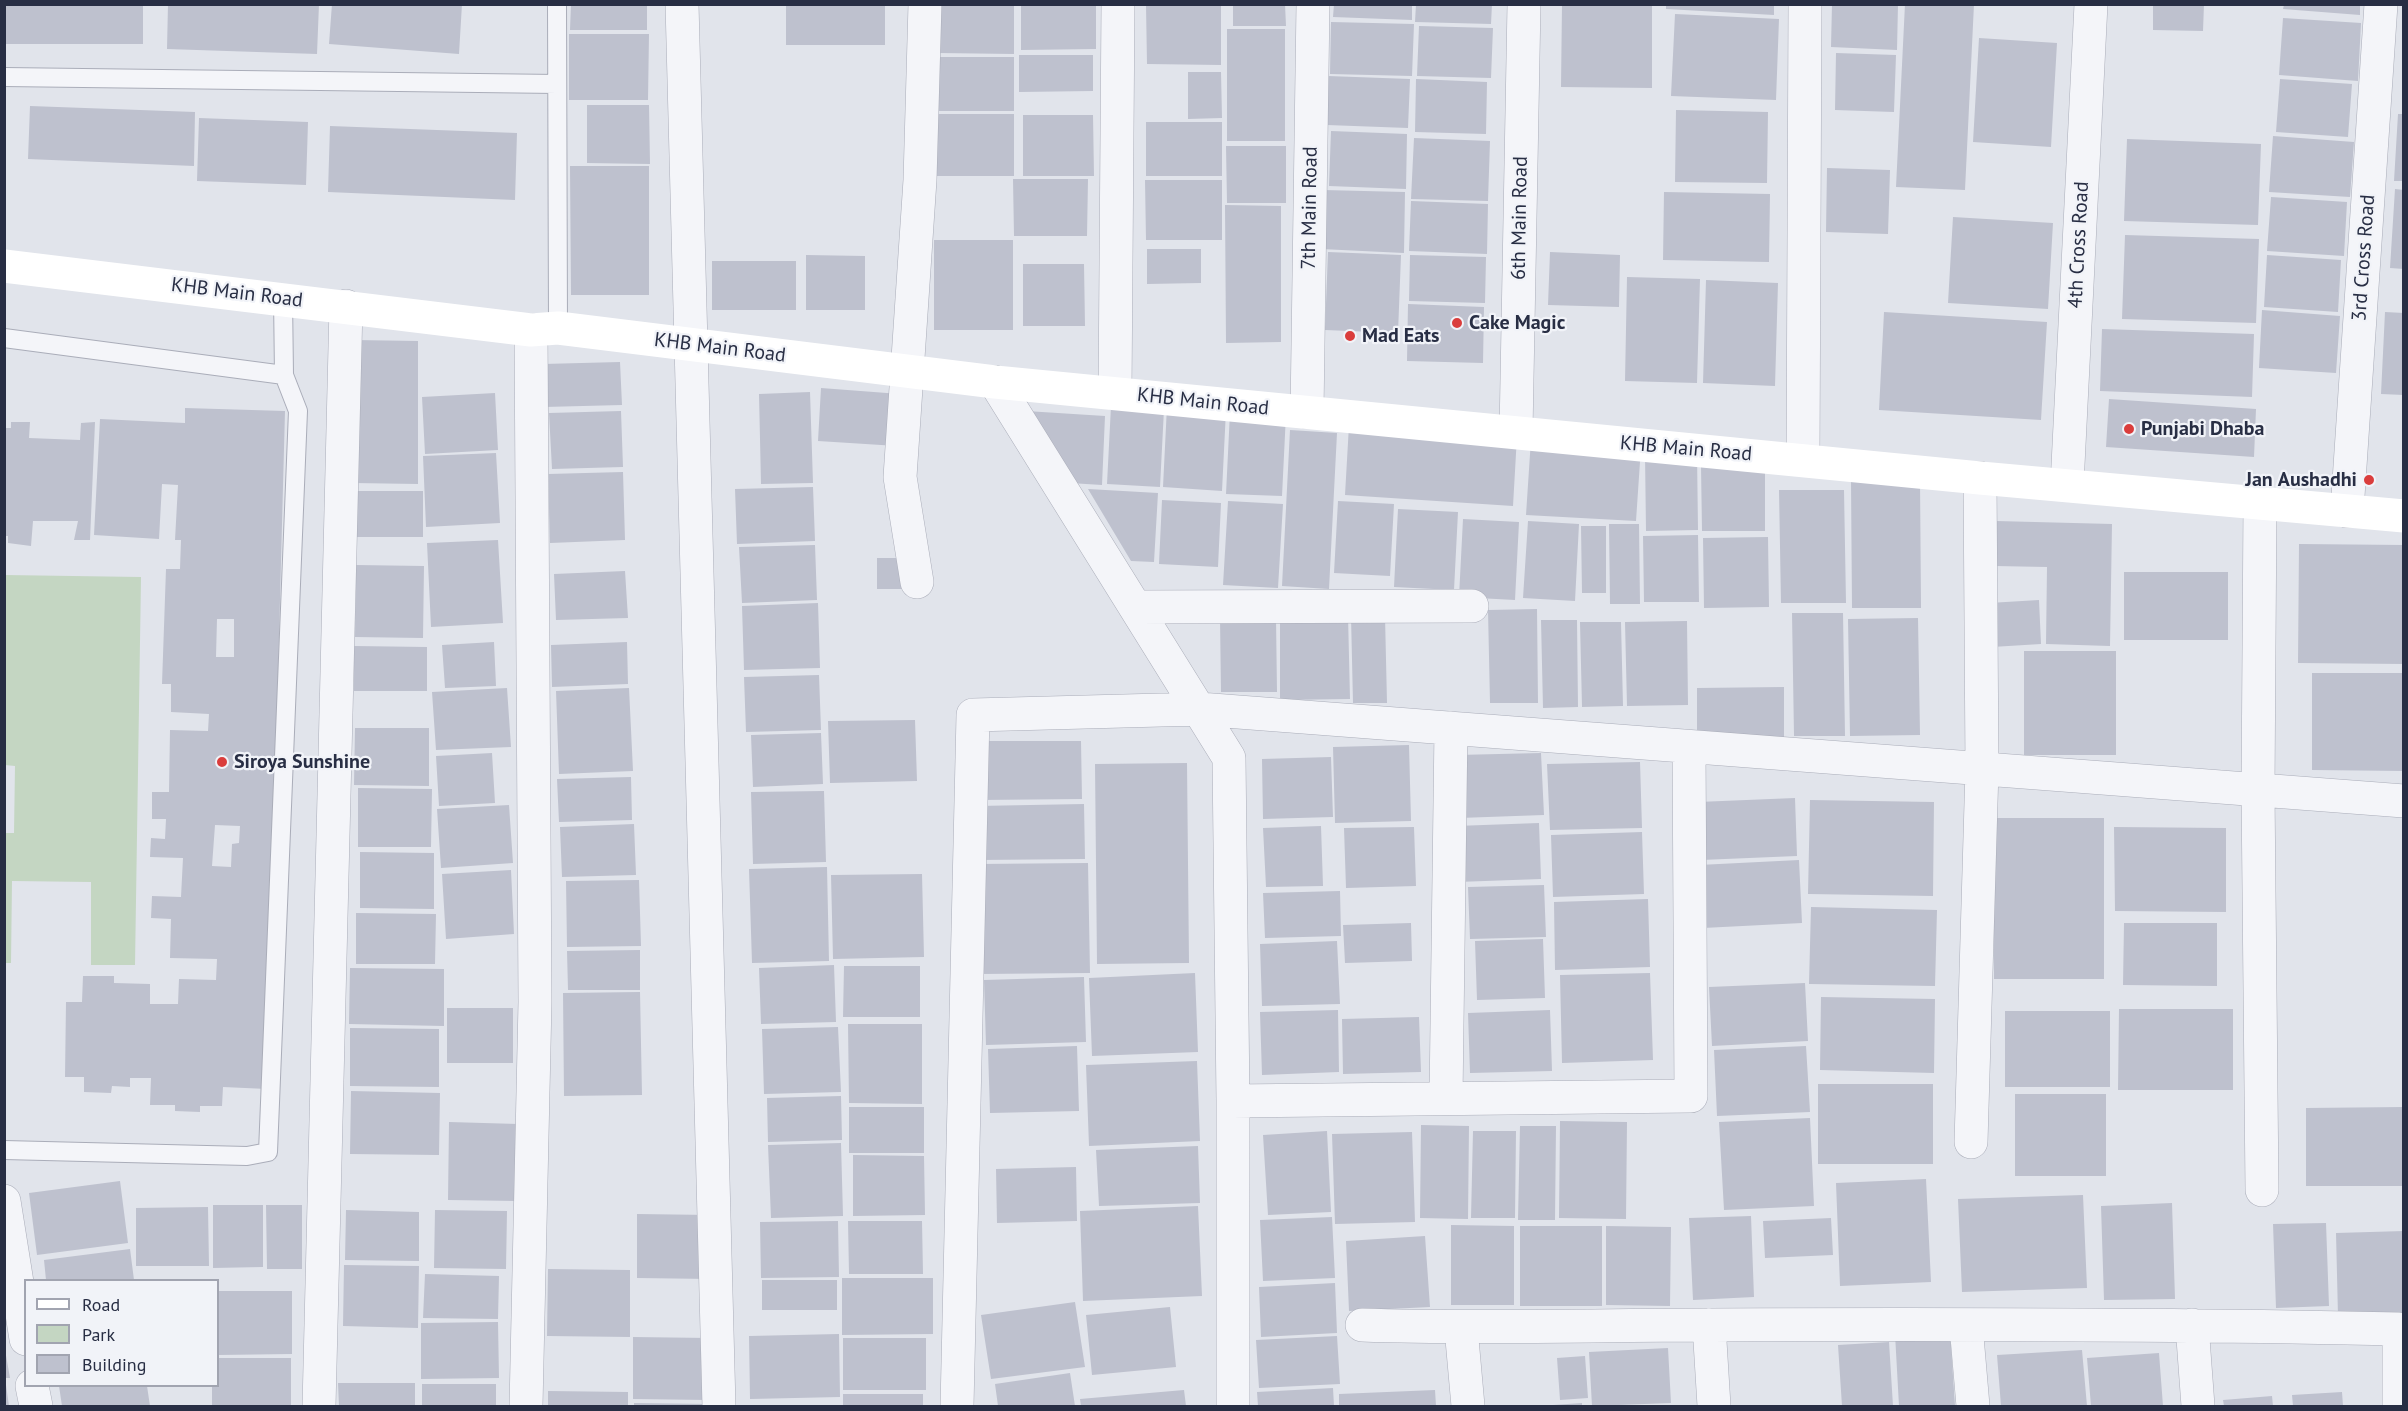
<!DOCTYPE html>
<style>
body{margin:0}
#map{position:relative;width:2408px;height:1411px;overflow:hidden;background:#e1e4eb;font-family:"PT Sans",sans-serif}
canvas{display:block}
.frame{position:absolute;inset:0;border:6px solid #282e44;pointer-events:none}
.legend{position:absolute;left:24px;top:1279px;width:195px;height:108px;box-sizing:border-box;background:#f1f3f8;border:2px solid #a1a4b0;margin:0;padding:8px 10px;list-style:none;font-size:18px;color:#282e44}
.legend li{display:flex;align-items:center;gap:12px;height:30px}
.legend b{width:30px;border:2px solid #a1a4b0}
</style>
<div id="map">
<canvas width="2408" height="1411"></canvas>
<div class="frame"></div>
<ul class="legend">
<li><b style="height:8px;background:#fff"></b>Road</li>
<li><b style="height:16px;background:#c4d6c2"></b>Park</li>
<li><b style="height:16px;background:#bec1ce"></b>Building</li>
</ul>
</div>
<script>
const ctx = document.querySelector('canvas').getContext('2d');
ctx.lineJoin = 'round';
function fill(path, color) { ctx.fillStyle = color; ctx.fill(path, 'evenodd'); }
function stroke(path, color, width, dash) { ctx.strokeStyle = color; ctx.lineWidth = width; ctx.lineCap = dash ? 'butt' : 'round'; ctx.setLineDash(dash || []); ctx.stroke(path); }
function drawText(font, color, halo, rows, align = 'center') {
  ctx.font = font + ' "PT Sans",sans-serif'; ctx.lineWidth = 4.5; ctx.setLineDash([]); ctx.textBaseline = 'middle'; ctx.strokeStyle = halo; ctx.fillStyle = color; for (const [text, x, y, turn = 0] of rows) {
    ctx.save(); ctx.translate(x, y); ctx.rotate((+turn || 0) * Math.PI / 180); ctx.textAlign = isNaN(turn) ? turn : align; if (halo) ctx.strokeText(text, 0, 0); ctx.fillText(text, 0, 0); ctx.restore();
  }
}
fill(new Path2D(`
 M5,575L141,577L135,965H91V882L12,881L11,963H5V833H14L15,766L5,765Z`), '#c4d6c2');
fill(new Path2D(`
 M4,4H143V44H5Z
 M168,4H319L317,54L167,49Z
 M332,4H462L459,54L329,44Z
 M571,4H647V30H570Z
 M786,4H885V45H786Z
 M938,4H1014V54L938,53Z
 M1021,4H1096V49L1021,50Z
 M1233,4H1285L1286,26H1233Z
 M1334,4H1412V20L1333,17Z
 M1416,4H1492L1491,24L1415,22Z
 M1562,4H1652V88L1561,87Z
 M1666,4H1774V15L1666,9Z
 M1832,4H1898L1897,50L1831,47Z
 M1905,4H1974L1965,190L1896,187Z
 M2153,4H2204L2203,31L2153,30Z
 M1146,5H1221V65L1147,64Z
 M2284,5H2360V15L2283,9Z
 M1675,14L1779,19L1776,100L1671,96Z
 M2283,18L2361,23L2358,81L2279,75Z
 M1331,22L1414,24L1412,76L1330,74Z
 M1419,26L1493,28L1491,78L1417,76Z
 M1227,29H1285V141H1227Z
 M569,34H649L648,100H569Z
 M1979,38L2057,43L2051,147L1973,142Z
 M1836,53L1896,55L1894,112L1835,110Z
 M1019,55H1093V91L1019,92Z
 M939,57H1014V111H939Z
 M1188,72H1221L1222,118L1188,119Z
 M1328,76L1410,79L1408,128L1327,125Z
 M1416,79L1487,82L1486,134L1415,132Z
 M2280,79L2352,84L2348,137L2276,132Z
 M587,105H649L650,164L587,163Z
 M30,106L195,112L194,166L28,159Z
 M1676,110L1768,112L1767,183L1675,182Z
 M935,114H1014V176H934Z
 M2398,114H2404V181H2394Z
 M1023,115H1093L1094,176H1023Z
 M199,118L308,122L306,185L197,181Z
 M1146,122H1222V176H1146Z
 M330,126L517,133L515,200L328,192Z
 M1331,131L1407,134L1406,189L1329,186Z
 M2273,136L2354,142L2350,197L2269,192Z
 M1414,138L1490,141L1488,201L1411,199Z
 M2127,139L2261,144L2258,225L2124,221Z
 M1226,146H1286V203H1227Z
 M570,166H649V295H571Z
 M1827,168L1890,170L1888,234L1826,232Z
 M1013,179H1088L1087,236H1014Z
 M1145,180H1222V240H1146Z
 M2395,189L2404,190V269L2390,268Z
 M1323,190L1405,192L1404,253L1321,249Z
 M1664,192L1770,194L1769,262L1663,260Z
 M2271,197L2347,202L2344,256L2267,251Z
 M1411,201L1488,204L1487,254L1409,251Z
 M1225,205L1281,206V342L1226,343Z
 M1953,217L2053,223L2048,309L1948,303Z
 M2125,235L2259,239L2256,323L2122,319Z
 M934,240H1013V330H934Z
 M1147,249H1201V283L1147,284Z
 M1328,252L1401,255L1398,333L1325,330Z
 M1550,252L1620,255L1619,307L1548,305Z
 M806,255L865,256V310H806Z
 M1410,255L1486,257L1485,303L1409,301Z
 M2267,255L2341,260L2338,312L2264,307Z
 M712,261H796V310H712Z
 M1023,264H1084L1085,326H1023Z
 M1627,277L1700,279L1697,383L1625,381Z
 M1706,280L1778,283L1775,386L1703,383Z
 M1408,304L1484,307L1483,363L1407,361Z
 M2262,310L2340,316L2336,373L2259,368Z
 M1884,312L2047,322L2041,420L1879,410Z
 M2385,312L2404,313V395L2381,394Z
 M2102,329L2254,334L2252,397L2100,391Z
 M354,340L418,341V484L353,483Z
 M620,362L622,405L544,407L543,364Z
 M821,388L900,394L897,446L818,441Z
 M810,392L813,483L761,484L759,394Z
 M495,393L498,450L425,454L422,397Z
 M2109,399L2256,409L2254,457L2106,447Z
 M1111,406L1164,409L1160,487L1107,484Z
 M1167,406L1226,410L1222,491L1163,487Z
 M185,408L285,411L267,1089L223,1087L222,1106H200V1112L175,1111V1105H150L151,1078H130V1087L112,1086L111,1093L84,1092V1077H65L66,1002H82L83,976H114V983L150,984V1004H178L179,979L216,980L217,959L170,958L171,919L151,918L152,896L181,897L183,858L150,857L151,838L165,839L166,819H152V792H169L170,730L208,731L209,714L171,712V684H162L166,569H180L181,540H175L178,485L162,484L159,539L94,535L100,419L185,423ZM217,619H234V657H216ZM215,825L240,826L239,843L232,844L231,867L212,866Z
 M621,411L623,467L552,469L549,413Z
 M1026,411L1105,416L1102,485L1070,483Z
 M1230,412L1286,414L1282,496L1226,494Z
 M11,422H30L29,438L80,440L81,423L95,422L90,540H74L78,521H33L31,546L8,543V536H4V428H11Z
 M1349,425L1517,436L1513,506L1345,495Z
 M1290,430L1337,433L1329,589L1282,586Z
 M1531,439L1641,447L1636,521L1526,515Z
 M496,453L500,523L426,527L423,456Z
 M1697,453L1698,530L1646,531L1645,454Z
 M1765,465V531H1702L1701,466Z
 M623,472L625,540L550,543L548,474Z
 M1920,480L1921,608H1852L1851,481Z
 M813,487L815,541L737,544L735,489Z
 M1088,489L1158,493L1154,562L1131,561Z
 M1779,490H1844L1846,603H1781Z
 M355,491H423V537H355Z
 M1162,500L1221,503L1218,567L1159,564Z
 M1228,501L1283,504L1278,588L1223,585Z
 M1338,501L1394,504L1390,576L1334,573Z
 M1398,509L1458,512L1454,590L1394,587Z
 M1463,519L1519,522L1515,600L1459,597Z
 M1528,521L1579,524L1575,601L1523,598Z
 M1996,521L2112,524L2110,646L2046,644L2047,567L1995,566Z
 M1609,524H1639L1640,604H1610Z
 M1581,526H1606V593H1582Z
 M1698,535L1699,602H1644L1643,536Z
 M1768,537L1769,607L1704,608L1703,538Z
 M498,540L503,623L431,627L427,543Z
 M2299,544L2404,545V664L2298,663Z
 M815,545L817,600L742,603L739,547Z
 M877,558H911V589H877Z
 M356,565L424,566L423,638L355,637Z
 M625,571L628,618L556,620L554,574Z
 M2124,572H2228V640H2124Z
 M2039,600L2041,644L1992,647L1989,603Z
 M818,603L820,668L744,670L742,606Z
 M1537,609L1538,703H1490L1488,610Z
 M1792,613H1843L1845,736H1794Z
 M1348,615L1350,699L1280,700V616Z
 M1351,616H1385L1387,703H1353Z
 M1220,618H1276L1277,692H1221Z
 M1918,618L1920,735L1850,736L1848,619Z
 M1541,620H1577L1578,707L1543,708Z
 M1687,621L1688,705L1627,706L1625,622Z
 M1580,622H1621L1623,706L1582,707Z
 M494,642L496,686L445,688L442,645Z
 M627,642L628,684L552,687L551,645Z
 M354,646L427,647V691H354Z
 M2024,651H2116V755H2024Z
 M2312,673H2404V771L2312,770Z
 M819,675L821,730L746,732L744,677Z
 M1784,687V742L1697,743V688Z
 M507,688L511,747L436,750L432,692Z
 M629,688L633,771L559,774L556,691Z
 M915,720L917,781L830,783L828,721Z
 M355,728H429V786L354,785Z
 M821,733L823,784L753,787L751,735Z
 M978,741H1081L1082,799L979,800Z
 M1409,745L1411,821L1335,823L1333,747Z
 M492,753L495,803L439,806L436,756Z
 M1541,753L1544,815L1459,818L1457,755Z
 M1331,757L1333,817L1263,819L1262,759Z
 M1640,762L1642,828L1550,830L1547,764Z
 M1187,763L1189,963L1097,964L1095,764Z
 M631,777L632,820L559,822L557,779Z
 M358,788L432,789L431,847H358Z
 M824,791L826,862L753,864L751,792Z
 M1795,798L1797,856L1701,860L1698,802Z
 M1810,800L1934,802L1933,896L1808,894Z
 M1084,804L1085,859L979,860L977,806Z
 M509,805L513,863L441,868L437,809Z
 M1993,818H2104V979H1994Z
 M1539,823L1541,879L1457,882L1456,826Z
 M634,824L636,875L562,877L560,827Z
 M1321,826L1323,886L1266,887L1263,828Z
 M1414,827L1416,886L1346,888L1344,828Z
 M2114,827L2226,828V912L2115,911Z
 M1642,832L1644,894L1553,897L1551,835Z
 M360,852L434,853V909L360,908Z
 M1799,860L1802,923L1703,928L1699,865Z
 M1088,863L1090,973L980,974L978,864Z
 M827,867L829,961L752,963L749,869Z
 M511,870L514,934L446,939L442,874Z
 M922,874L924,957L833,959L831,875Z
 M639,880L641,946L567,947L566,881Z
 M1544,885L1546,937L1470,939L1468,887Z
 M1340,891L1341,936L1265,938L1263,893Z
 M1648,899L1650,967L1555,970L1554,902Z
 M1811,907L1937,910L1935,986L1809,984Z
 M356,913L436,914L435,964H356Z
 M1411,923L1412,961L1345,963L1343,925Z
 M2124,923H2217V986L2123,985Z
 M1543,939L1545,998L1477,1000L1475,941Z
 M1337,941L1340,1004L1262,1006L1260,944Z
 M640,950V990H568L567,951Z
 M834,965L836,1022L761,1024L759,968Z
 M844,966H920V1017H843Z
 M350,968L444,969V1026L349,1024Z
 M1195,973L1198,1052L1092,1056L1089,978Z
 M1650,973L1653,1060L1562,1063L1560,975Z
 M1084,977L1086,1042L986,1045L984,980Z
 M1805,983L1808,1041L1712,1046L1709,987Z
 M640,992L642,1095L564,1096L563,993Z
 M1821,997L1935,999L1934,1073L1820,1070Z
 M447,1008H513V1063H447Z
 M2119,1009H2233V1090H2118Z
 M1338,1010L1339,1072L1262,1075L1260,1012Z
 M1550,1010L1552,1071L1470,1073L1468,1013Z
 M2005,1011H2110V1087H2005Z
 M1419,1017L1421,1072L1343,1074L1342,1019Z
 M848,1024H922V1104L849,1103Z
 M838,1027L841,1092L764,1094L762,1029Z
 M350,1028L439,1029V1087L350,1086Z
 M1077,1046L1079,1111L990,1113L988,1049Z
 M1806,1046L1810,1112L1717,1116L1714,1050Z
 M1197,1061L1200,1141L1089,1146L1086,1065Z
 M1818,1084H1933V1164H1818Z
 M351,1091L440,1093L439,1155L350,1154Z
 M2015,1094H2106V1176H2015Z
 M841,1096L842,1140L768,1142L767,1098Z
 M849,1107H924V1153H849Z
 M2404,1107V1186H2306V1108Z
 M1810,1118L1814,1206L1724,1210L1719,1122Z
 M1560,1121L1627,1122L1626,1219L1559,1218Z
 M449,1122L518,1124L517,1201L448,1200Z
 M1421,1125L1469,1126L1468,1219L1420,1218Z
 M1520,1126H1556L1555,1220H1518Z
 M1327,1131L1331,1212L1268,1215L1263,1135Z
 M1473,1131H1516L1515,1218H1471Z
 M1412,1132L1415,1222L1335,1224L1332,1134Z
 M841,1143L843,1216L771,1218L768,1145Z
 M1198,1146L1200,1203L1099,1206L1096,1150Z
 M853,1155L924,1156L925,1215L853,1216Z
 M1076,1167L1077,1221L997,1223L996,1169Z
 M1926,1179L1931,1282L1840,1286L1836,1183Z
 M120,1181L128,1243L37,1255L29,1193Z
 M2083,1195L2087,1288L1962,1292L1958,1199Z
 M2172,1203L2175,1299L2104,1300L2101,1206Z
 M213,1205H263V1267L213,1268Z
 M266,1205H302V1269H267Z
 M1198,1206L1202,1296L1083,1301L1080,1211Z
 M208,1207L209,1266H136V1208Z
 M346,1210L419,1212V1261L345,1260Z
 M435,1210L507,1211L506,1269L434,1268Z
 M637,1214L711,1215V1279L637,1278Z
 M1751,1216L1754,1297L1693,1300L1689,1218Z
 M1332,1217L1335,1278L1263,1281L1260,1220Z
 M1831,1218L1833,1255L1765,1258L1763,1221Z
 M838,1221L839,1277L761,1278L760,1222Z
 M848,1221H922L923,1274H849Z
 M2326,1223L2329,1306L2276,1308L2273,1224Z
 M1451,1225L1514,1226V1305H1451Z
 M1520,1226H1602V1306H1520Z
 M1606,1226L1671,1227L1670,1306L1606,1305Z
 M2404,1231V1314L2338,1316L2336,1233Z
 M1425,1236L1430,1307L1349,1311L1346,1241Z
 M130,1249L134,1280H46L44,1260Z
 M344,1265L419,1266L418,1328L343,1326Z
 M548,1269L630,1270V1337L547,1336Z
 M425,1274L499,1276L498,1319L423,1318Z
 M842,1278H933V1334L842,1335Z
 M762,1280H837V1310H762Z
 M1335,1283L1337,1333L1261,1337L1259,1287Z
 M218,1291H292V1354L218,1355Z
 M1075,1302L1085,1367L991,1379L981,1315Z
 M1170,1307L1176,1367L1092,1375L1086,1315Z
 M498,1322L499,1378L421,1379V1323Z
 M1950,1331L1955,1406H1899L1895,1334Z
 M839,1334L840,1397L750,1399L749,1336Z
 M1337,1336L1340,1384L1259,1388L1256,1340Z
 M633,1337L709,1338L708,1400L633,1399Z
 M843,1338H926V1390H843Z
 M1889,1342L1893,1406H1842L1838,1345Z
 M4,1344L10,1378H4Z
 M1668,1348L1671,1403L1592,1406L1589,1352Z
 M2082,1350L2087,1406H2001L1997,1355Z
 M2159,1353L2163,1406H2091L2087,1358Z
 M1585,1356L1588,1398L1560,1400L1557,1358Z
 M218,1358H291V1406H212V1386H218Z
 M1070,1373L1075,1406H998L995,1384Z
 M338,1383H415V1406H339Z
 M422,1384H496V1406H422Z
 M6,1385L9,1406H4Z
 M59,1386H147L150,1406H62Z
 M1333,1388L1334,1406H1258L1257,1392Z
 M1184,1390L1186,1406H1081L1080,1399Z
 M1435,1390L1436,1406H1339V1394Z
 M548,1391L628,1392V1406H548Z
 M2342,1392L2343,1406H2293L2292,1395Z
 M843,1394H923V1406H843Z
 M2272,1396L2273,1406H2224L2223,1400Z
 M634,1403L708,1404V1406H634Z
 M1582,1403V1406H1553V1405Z`), '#bec1ce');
const lane = new Path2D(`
 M557,4L558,328
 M4,77L557,84
 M4,338L284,375
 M4,1150L247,1156L268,1152L298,411L284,375L283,298`);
const street = new Path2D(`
 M682,4L719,1406
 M995,382L1229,758L1233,1101V1406
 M1115,393L1118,4
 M1307,412L1313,4
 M1516,432L1524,4
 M1803,460L1805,4
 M2067,485L2091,4
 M2260,503L2258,791L2262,1190
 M2347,511L2381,4
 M917,582L900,477L920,180L925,4
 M1135,607L1472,606
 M1446,1098L1451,728
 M1233,1101L1691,1096L1689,747
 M1971,1142L1982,769L1980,478
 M4,1201L26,1339
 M1362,1325C1478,1329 1594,1325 1711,1325C1940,1324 2169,1324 2399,1329V1406
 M1709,1325L1714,1406
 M1966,1325L1973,1406
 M2192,1325L2198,1406
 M1461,1328L1468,1406
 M32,1386L36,1406
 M319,1406L346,306
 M526,1406L535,1002L531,330
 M957,1406L973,715L1199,709L2404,801`);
stroke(lane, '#aaadb9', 20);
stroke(street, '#aaadb9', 34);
stroke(lane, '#f4f5f9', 18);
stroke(street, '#f4f5f9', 33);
stroke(new Path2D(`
 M4,266L531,330L558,328L995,382L1980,478L2404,516`), '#fff', 33);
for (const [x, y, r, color] of [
 [1457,323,6,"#da3d3c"],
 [1350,336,6,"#da3d3c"],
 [2129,429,6,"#da3d3c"],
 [2369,480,6,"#da3d3c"],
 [222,762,6,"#da3d3c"]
]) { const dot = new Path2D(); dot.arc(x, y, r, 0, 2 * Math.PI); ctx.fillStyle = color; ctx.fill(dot); stroke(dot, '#f1f3f8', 2); }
drawText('20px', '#282e44', '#f1f3f8', [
 ["7th Main Road",1310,208,-89],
 ["6th Main Road",1520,218,-89],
 ["4th Cross Road",2079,245,-87],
 ["3rd Cross Road",2364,258,-86],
 ["KHB Main Road",237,293,7],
 ["KHB Main Road",720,348,7],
 ["KHB Main Road",1203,402,6],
 ["KHB Main Road",1686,449,5]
]);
drawText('bold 20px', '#282e44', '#f1f3f8', [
 ["Cake Magic",1469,323],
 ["Mad Eats",1362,336],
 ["Punjabi Dhaba",2141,429],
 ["Jan Aushadhi",2357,480,"right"],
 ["Siroya Sunshine",234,762]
], 'left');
</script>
